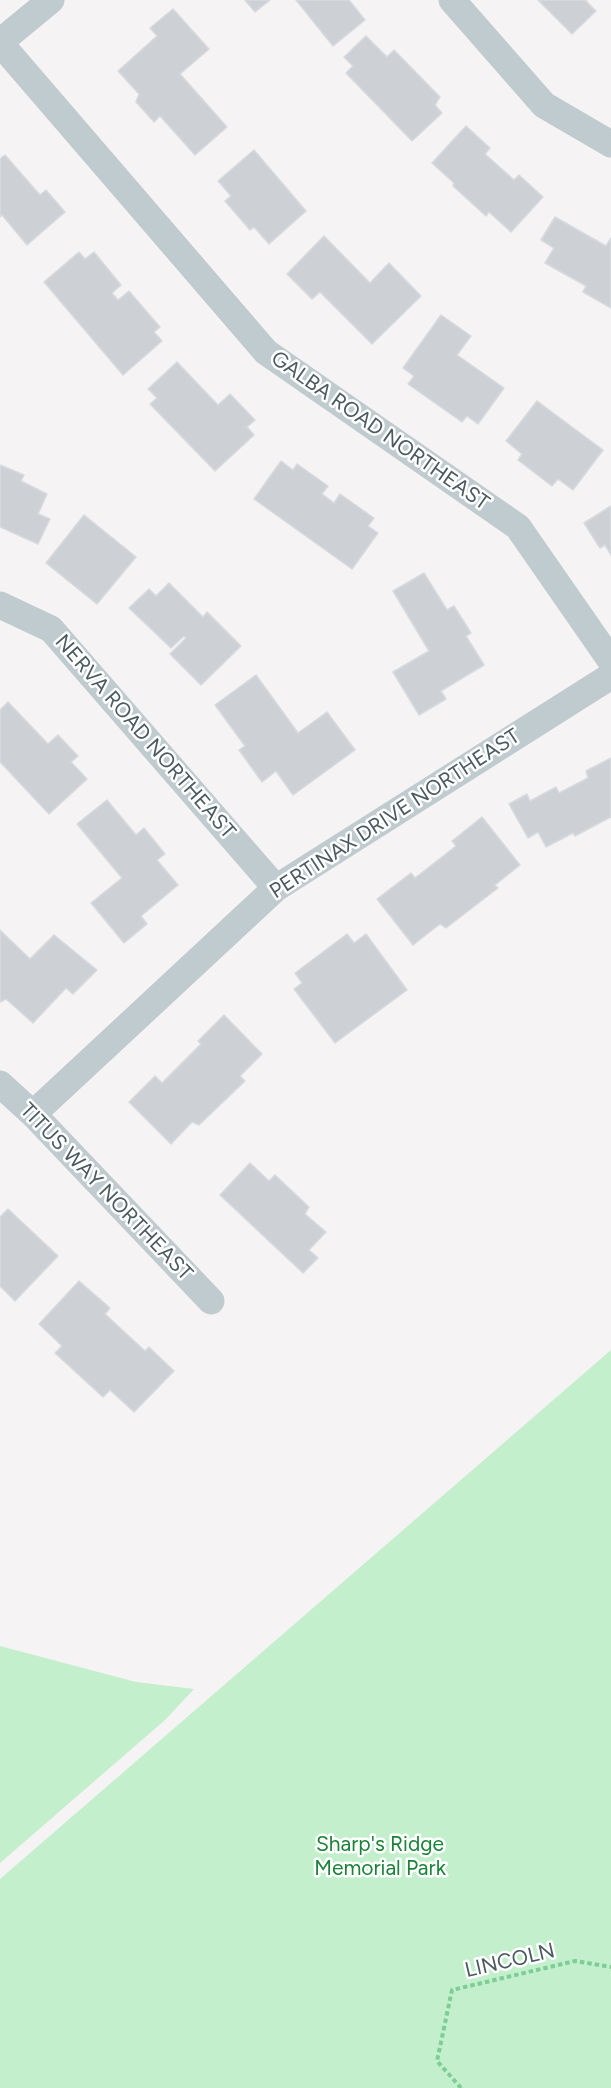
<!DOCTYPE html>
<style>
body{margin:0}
canvas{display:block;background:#f5f3f3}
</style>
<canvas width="611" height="2088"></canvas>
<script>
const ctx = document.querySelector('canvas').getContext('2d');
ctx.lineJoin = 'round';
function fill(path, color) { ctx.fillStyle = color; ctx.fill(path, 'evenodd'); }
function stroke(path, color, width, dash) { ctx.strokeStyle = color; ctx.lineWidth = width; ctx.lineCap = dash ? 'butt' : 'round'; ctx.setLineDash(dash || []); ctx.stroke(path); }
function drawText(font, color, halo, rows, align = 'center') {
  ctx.font = font + ' Figtree,sans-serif'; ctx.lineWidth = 5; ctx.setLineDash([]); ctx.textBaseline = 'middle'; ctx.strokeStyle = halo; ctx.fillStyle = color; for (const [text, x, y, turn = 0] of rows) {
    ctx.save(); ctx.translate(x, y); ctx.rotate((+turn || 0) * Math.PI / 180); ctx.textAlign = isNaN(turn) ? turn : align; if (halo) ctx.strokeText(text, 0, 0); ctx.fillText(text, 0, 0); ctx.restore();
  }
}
fill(new Path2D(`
 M611,1350V2088H0V1879Z
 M0,1646L136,1682L194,1689L165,1720L0,1863Z`), '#c4efcc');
const building = new Path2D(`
 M245,0H270L255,12Z
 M296,0H349L365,20L333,46Z
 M538,0H587L586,1L596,11L572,34Z
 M173,9L209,49L180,74L227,127L195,155L160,116L154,122L136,102L139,94L118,71L157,36L150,28Z
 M366,36L387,57L394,50L440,97L435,105L442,113L412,141L346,73L353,66L344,57Z
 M466,126L490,148L485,154L514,180L519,175L543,197L511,232L489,212L486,216L453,186L454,183L432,163Z
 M254,150L306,211L269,244L254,227L250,230L225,201L231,196L218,181Z
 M5,155L40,195L46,190L65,212L27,245L2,215L0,217V159Z
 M555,217L606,246L611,238V308L583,292L586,286L545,263L554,248L541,240Z
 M324,236L370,283L389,263L421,296L372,344L320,292L312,299L287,274Z
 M79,252L85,259L94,252L121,285L112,293L118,300L129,291L160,327L154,332L162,341L123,375L44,282Z
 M441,315L471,336L457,355L504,388L478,424L467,416L462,422L408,384L414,376L403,368Z
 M177,362L218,405L230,394L255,420L247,427L254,435L215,471L150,404L157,398L148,389Z
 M537,401L603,450L573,490L558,479L552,486L518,460L522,454L506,441Z
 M281,461L293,470L297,464L328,486L322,494L334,503L340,494L374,518L368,526L378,533L352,569L254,499Z
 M0,465L24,475L21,481L47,494L38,514L50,519L38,544L0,527Z
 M611,506V555L605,545L600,548L584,523Z
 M84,515L136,557L97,604L46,563Z
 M424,573L447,610L454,606L471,633L466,636L484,665L441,691L446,699L419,715L393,672L429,651L393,591Z
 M169,583L203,617L207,612L241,646L201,685L170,654L186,638L184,636L171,648L129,608L149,589L156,596Z
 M256,675L298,733L327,712L355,750L293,795L276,771L262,782L239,750L245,746L215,705Z
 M8,702L48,744L58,735L78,756L71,762L87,779L49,814L0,762V710Z
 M611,758V817L575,836L573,833L546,847L538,832L528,838L509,804L527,794L530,801L556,787L559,793L588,778L586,771Z
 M107,800L136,835L144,828L165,854L157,860L178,885L141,916L147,924L124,943L91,903L122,878L77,824Z
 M482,817L520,865L495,885L498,888L446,928L440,924L413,945L377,899L411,873L415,878L456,846L452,841Z
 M0,930L30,959L54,935L97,970L73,994L66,988L33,1023L6,999L0,1002Z
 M347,934L354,943L366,934L407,990L335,1043L294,989L302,983L295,973Z
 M224,1015L262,1054L240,1076L245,1081L199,1125L192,1122L171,1144L129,1102L155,1076L162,1083L201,1044L198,1041Z
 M250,1163L269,1181L275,1175L309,1207L305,1214L326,1232L309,1250L318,1258L303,1273L220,1195Z
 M8,1209L58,1256L15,1301L0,1286V1217Z
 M79,1281L110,1308L105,1314L145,1351L149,1347L174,1371L134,1412L110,1390L103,1397L55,1353L62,1346L39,1324Z`);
fill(building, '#cdd1d5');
stroke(building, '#d7dade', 1.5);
stroke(new Path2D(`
 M461,2088L437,2061L452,1990L575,1961L611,1967`), '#7dcd94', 4, [4.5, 3]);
stroke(new Path2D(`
 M452,0L544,105L611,144
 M0,42L51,0
 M0,43L266,352L518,527L611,661
 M0,605L51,629L276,888
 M0,1084L33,1114L211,1301
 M33,1114L276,888L611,676`), '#bfcbce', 27);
drawText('21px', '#4b5b60', '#fff', [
 ["GALBA ROAD NORTHEAST",380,431,35],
 ["NERVA ROAD NORTHEAST",145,737,49],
 ["PERTINAX DRIVE NORTHEAST",395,814,-33],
 ["TITUS WAY NORTHEAST",106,1192,46],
 ["LINCOLN",510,1961,-13]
]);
drawText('21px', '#1b8238', '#fff', [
 ["Sharp's Ridge",380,1845],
 ["Memorial Park",380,1869]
]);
</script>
